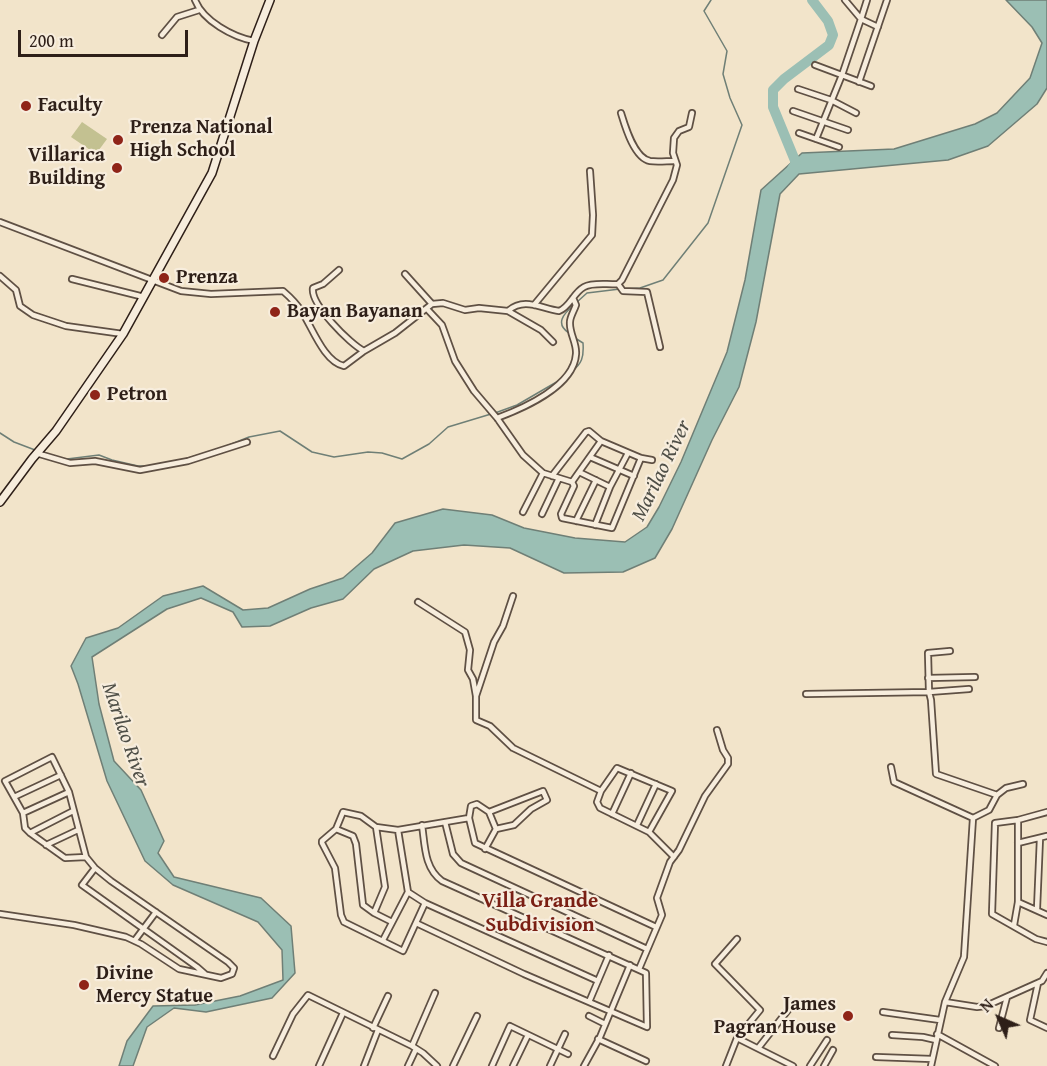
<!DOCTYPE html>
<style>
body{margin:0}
#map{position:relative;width:1047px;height:1066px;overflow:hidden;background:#f2e4ca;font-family:"Gentium Book Plus",serif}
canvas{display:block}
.north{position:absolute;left:969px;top:988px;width:60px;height:60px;-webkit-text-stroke:4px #f7eddd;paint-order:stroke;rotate:315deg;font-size:16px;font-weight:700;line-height:24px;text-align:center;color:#2e1f18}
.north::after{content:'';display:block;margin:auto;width:21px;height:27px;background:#2e1f18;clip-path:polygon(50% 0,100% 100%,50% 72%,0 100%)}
.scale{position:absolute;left:18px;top:30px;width:170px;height:27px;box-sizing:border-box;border:3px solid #2e1f18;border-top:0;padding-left:8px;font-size:18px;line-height:21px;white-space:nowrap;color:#2e1f18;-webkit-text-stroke:4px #f7eddd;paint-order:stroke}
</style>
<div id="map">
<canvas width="1047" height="1066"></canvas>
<div class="north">N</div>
<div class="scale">200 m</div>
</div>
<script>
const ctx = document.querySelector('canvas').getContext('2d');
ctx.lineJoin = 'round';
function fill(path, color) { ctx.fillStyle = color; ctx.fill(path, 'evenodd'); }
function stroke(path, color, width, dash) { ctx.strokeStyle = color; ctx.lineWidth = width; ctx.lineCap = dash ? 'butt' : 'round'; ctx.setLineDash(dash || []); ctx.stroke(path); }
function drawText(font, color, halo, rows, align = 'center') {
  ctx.font = font + ' "Gentium Book Plus",serif'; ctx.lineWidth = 4.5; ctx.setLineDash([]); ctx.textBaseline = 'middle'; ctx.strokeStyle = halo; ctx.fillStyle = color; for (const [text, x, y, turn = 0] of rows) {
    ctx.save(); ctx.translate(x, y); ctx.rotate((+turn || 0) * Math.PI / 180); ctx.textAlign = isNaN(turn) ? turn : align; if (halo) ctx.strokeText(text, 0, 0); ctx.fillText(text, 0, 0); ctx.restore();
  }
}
fill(new Path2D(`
 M82,122L107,139L96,154L71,137Z`), '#c3c191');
const water = new Path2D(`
 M1006,0H1047V88L1037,104L988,146L948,160L799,174L780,194L756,322L739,387L712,440L672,529L655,558L623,572L564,573L510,548L464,545L413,551L374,569L343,599L311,608L270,626L242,627L233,612L201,598L167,609L92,657L99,704L114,761L141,790L164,841L158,853L174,877L261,898L291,926L295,973L272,998L206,1012L174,1008L147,1027L133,1066H119L127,1041L153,1006L195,1005L240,996L283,980L282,950L258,922L173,885L145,861L107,781L78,684L71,666L86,638L118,628L163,596L203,586L243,610L268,608L310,589L343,578L372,553L395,523L443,509L492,515L524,528L575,538L625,542L647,527L659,507L681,462L727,352L745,280L761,190L802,153L894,149L975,124L997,113L1030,78L1042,43L1032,27Z`);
fill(water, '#9bbfb4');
stroke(water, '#6f7f76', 1.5);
stroke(new Path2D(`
 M625,289L640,288L663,280L708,223L742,125L730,98L723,74L727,51L704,11L711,0
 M577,302L587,293L620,289
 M569,333C555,324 563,314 574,305
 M571,372C582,364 584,357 583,343L575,338
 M495,413L517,405L560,380
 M0,433L14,442L35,450
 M224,447L249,437L280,431L312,452L334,457L368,452L382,453L402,459L429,444L448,427L491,414
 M67,459L99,455L112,460L138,466H150
 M182,460L211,451`), '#6f7f76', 1.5);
stroke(new Path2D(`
 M792,169L796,163L773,107V90L784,79L829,45L833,35L828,21L812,0`), '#9bbfb4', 10);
const street = new Path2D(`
 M195,0C203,21 233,37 254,41
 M867,0L861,19L878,27
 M162,35L177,17L199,10
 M815,65L871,86
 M859,82L887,0
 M798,89L831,100L856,113
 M793,111L848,130
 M621,113C625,126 634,158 650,161C657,162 667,161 674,161
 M799,133L839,147
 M816,139L842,75L861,19L845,0
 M0,222L181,291L211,294L283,291C290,297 297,304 302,312C312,327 324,362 344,366L364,351L395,333L432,304L443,303L465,310L479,308L508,311C524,297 540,308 559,311C570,307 573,293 584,287C593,282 608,285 618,284L622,280L673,180L677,165L673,153L674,138L679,131L689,127L692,113
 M339,270L323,284L313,288C310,304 350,344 364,351
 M405,274L432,304
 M0,276L16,290L20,306L33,315L66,326L123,334
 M72,279L144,297
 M618,284L623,291L647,292L660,347
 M534,305L592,235L593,215L590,171
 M427,309L442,325L455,361L474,391L497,418L523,455L543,473L572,482L579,472L610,487L628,453
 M508,311L541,330L553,342
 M497,418C524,408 574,386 576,354C577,343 569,333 570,322C570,317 574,311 576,305L573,298
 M36,453L70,463L95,461L140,470L188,461L247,442
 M590,457L634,476
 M579,472L601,441L641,458L652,460
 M552,476L586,432L589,431L601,441
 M572,482L574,486L561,514L562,518L612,528L641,458
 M523,512L543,473
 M542,514L559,478
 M576,521L596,480
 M595,525L610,487
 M418,602L465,632L470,650L468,670L473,679L476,696V720L490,726L513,748L601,791L597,802L600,808L649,832L674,857
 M950,651L928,653L929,692L969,689
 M928,678L975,677
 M806,694L929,692L931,700L936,774L997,795L989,810L973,818
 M476,696L494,642L503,626L513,596
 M891,767L894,782L973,818
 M601,791L617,768L672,791L649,832
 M997,795L1006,788L1023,784
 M14,797L61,775
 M489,812L496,829L514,825L531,809L547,800L543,791L489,812L477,804L471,806L469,818L475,843L656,927
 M1047,812L1018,820L995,823L992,914L1036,939L1047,942
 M23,813L69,792
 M612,814L631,773
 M445,822L453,854L461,863L647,949
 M637,825L656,784
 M376,827L398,830L469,818
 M336,829L353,836L356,844L363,905L374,913L392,922
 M398,830L408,892L425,903L598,981
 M30,833L73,811
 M1018,843L1047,836
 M46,845L78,830
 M485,849L496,829
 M95,868L82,885L197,967L205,974
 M1018,902L1047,915
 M1037,909L1040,838
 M374,913L385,887L376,827L361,816L343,812L336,829L322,841V843L335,868L341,915L344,922L403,951L425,903
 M0,914L74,925L126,937L141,944L179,969L221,978L232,974L234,968L228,962L111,881L95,868L86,857L65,858L30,833L25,828L23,813L5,781L52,757L69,792L86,857
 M416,923L524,974L647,1027L646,973L442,881C424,868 425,845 422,825
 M1014,925L1018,902V820
 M135,940L156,912
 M383,940L408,892
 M639,969L662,915L657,898L670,862L679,850L705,796L728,764V758L723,750L717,730
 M1038,983L1030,1020L1047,1028
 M589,1002L609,955
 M945,1002L977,1007L986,1006L1042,981L1047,973
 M883,1012L940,1020
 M589,1016L605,1024
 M373,1028L388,996
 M999,1028L1007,997
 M937,1034L995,1066
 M892,1035L923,1037L936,1040
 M737,1038L793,1066
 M598,1039L646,1061
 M412,1046L435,993
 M759,1047L792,1005
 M273,1056L293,1014L308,995L412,1046L423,1053L437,1066
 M876,1057L932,1059
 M319,1066L343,1013
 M364,1066L378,1030
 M408,1066L416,1049
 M453,1066L477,1016
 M492,1066L510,1026L568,1054
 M513,1066L528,1035
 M550,1066L565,1034
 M584,1066L600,1037L630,965
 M726,1066L737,1038L760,1010L715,964L737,939
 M810,1066L827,1040
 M824,1066L833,1050
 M931,1066L945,1002L964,957L973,818`);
const secondary = new Path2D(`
 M0,502L32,459L56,431L123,334L212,173L254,41L270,0`);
stroke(street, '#5f5044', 8);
stroke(secondary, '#2e1f18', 10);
stroke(street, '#f7eddd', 4.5);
stroke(secondary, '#f7eddd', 7);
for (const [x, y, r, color] of [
 [26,106,6,"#8f2418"],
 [118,140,6,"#8f2418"],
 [117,168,6,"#8f2418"],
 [164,278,6,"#8f2418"],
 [275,312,6,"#8f2418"],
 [95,395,6,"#8f2418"],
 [84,985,6,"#8f2418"],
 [848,1016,6,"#8f2418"]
]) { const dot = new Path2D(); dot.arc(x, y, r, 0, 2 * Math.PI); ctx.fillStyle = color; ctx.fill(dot); stroke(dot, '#f7eddd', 2); }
drawText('bold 20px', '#2e1f18', '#f7eddd', [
 ["Faculty",38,106],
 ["Prenza National",130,128],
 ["High School",130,151],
 ["Villarica",105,156,"right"],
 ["Building",105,179,"right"],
 ["Prenza",176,278],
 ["Bayan Bayanan",287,312],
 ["Petron",107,395],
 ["Divine",96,974],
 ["Mercy Statue",96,997],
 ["James",836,1005,"right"],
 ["Pagran House",836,1028,"right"]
], 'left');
drawText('italic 21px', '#4f4f47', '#f7eddd', [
 ["Marilao River",662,471,-64],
 ["Marilao River",125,735,71]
]);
drawText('bold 21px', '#7a1f14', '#f7eddd', [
 ["Villa Grande",540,902],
 ["Subdivision",540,926]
]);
</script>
